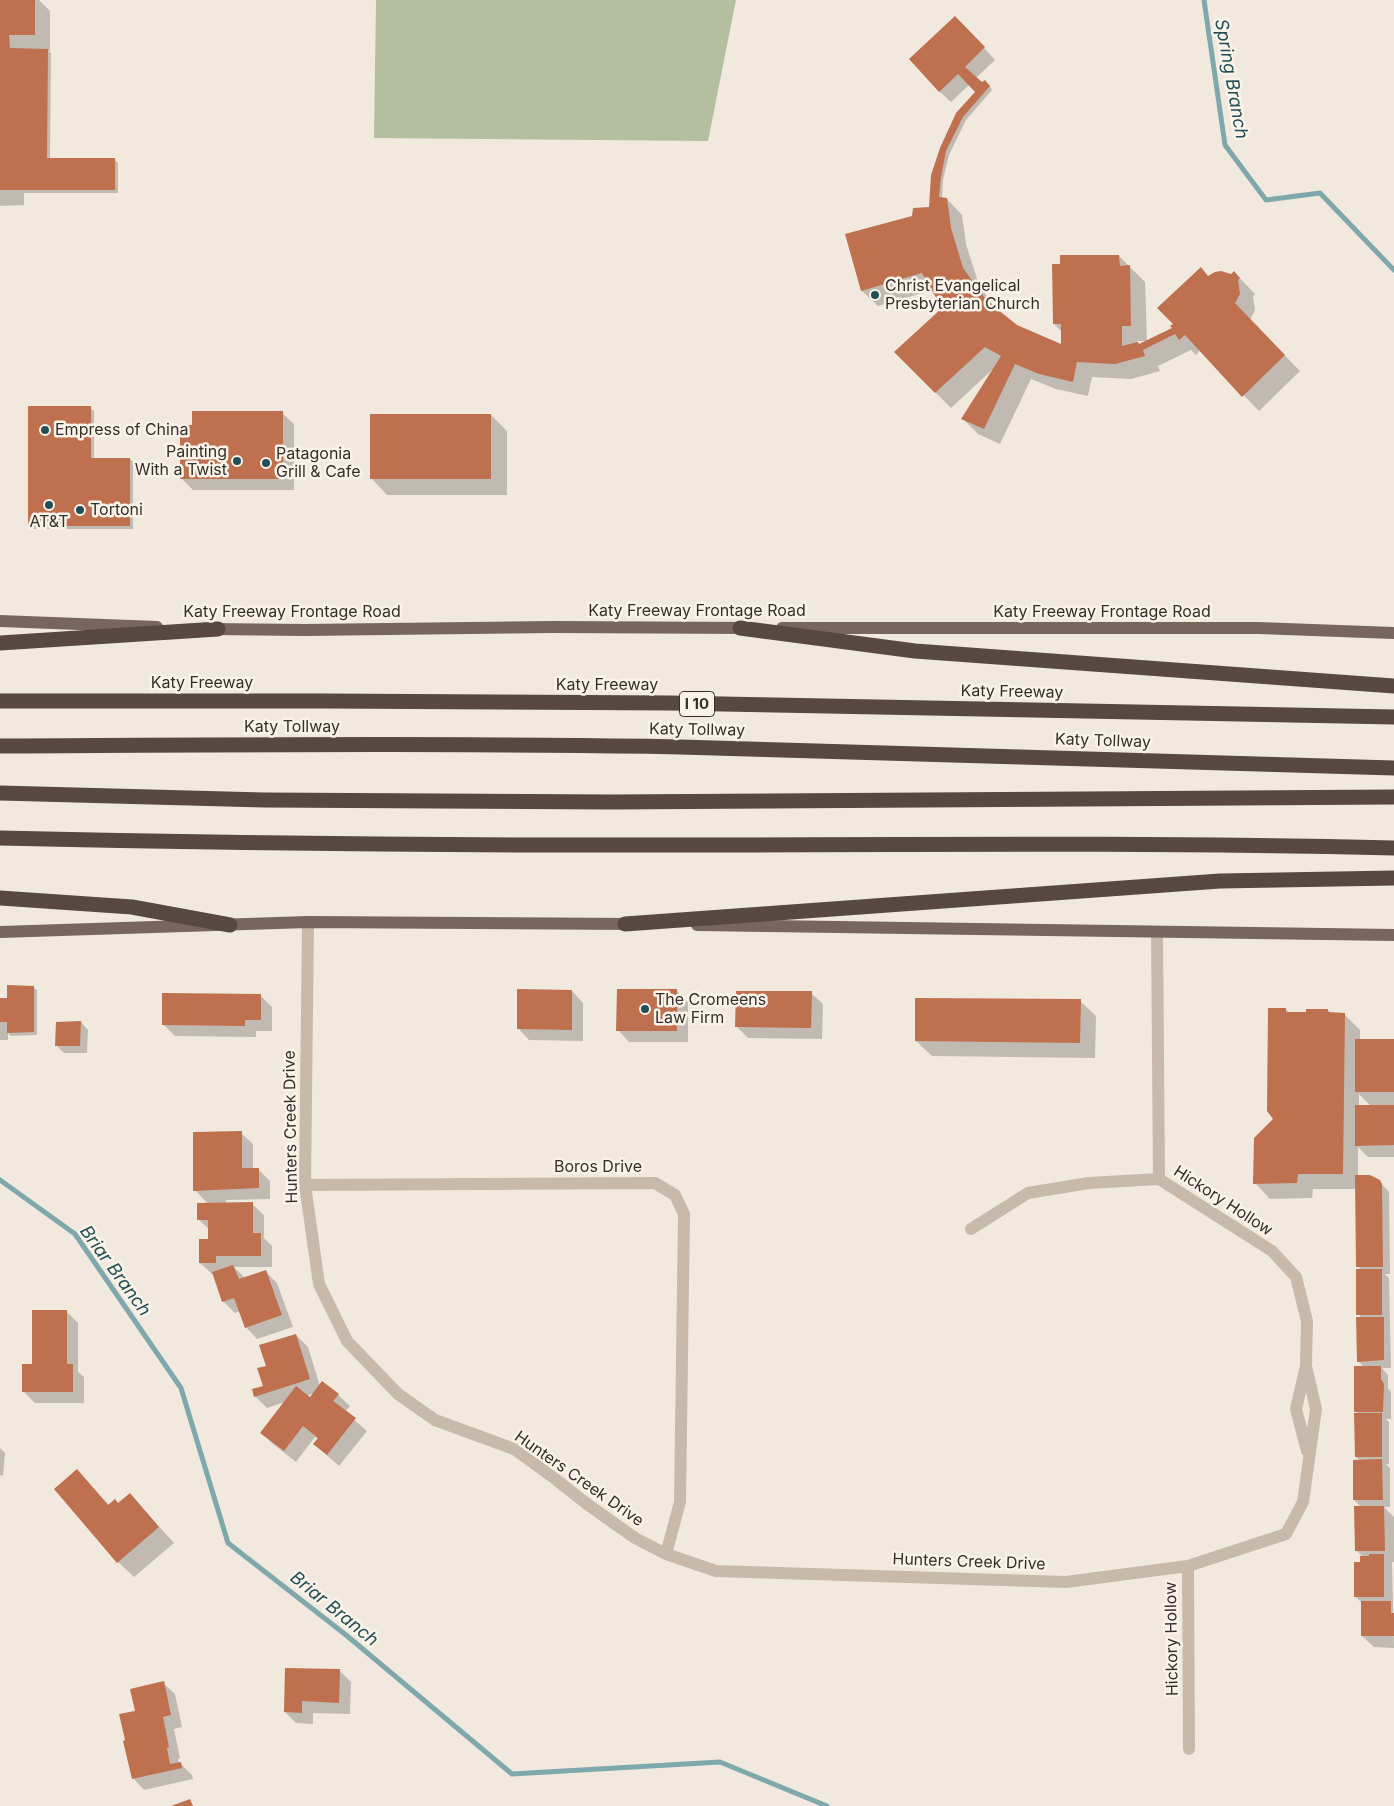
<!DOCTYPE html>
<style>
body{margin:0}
canvas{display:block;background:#f1e9de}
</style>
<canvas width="1394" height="1806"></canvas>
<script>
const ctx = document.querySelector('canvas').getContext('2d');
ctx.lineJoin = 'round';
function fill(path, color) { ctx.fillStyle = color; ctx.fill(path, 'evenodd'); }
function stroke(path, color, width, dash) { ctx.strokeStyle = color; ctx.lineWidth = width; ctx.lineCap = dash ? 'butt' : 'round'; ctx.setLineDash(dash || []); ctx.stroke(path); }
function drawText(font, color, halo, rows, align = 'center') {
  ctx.font = font + ' Inter,sans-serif'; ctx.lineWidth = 5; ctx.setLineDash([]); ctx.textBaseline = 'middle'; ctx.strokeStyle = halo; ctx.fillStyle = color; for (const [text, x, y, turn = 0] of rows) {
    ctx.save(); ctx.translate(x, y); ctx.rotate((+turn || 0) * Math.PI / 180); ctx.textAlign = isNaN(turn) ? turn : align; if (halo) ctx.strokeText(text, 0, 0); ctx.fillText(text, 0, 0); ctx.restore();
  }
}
fill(new Path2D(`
 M376,0H736L708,141L374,138Z`), '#b3bf9f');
fill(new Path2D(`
 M0,0H39L50,11V51H48L51,53L50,159H114L118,163V193H24V205L0,206Z
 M967,29L995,60L976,78L982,83L989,85L992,90L966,120L949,155L943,180L942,199H947L962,215L966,244L979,285L997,311L1016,326L1062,346V332L1054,324L1119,256L1145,282L1147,341H1137L1139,346L1174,329L1208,277L1232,275L1234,272L1255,294L1253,296L1255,310L1250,320L1300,371L1259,411L1200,350L1196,355L1191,350L1158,366L1160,371L1131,379L1092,377L1088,396L1056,389L1031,379L1000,444L978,434L963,419L993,369L951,408L935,392L943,308L933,290L878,306L862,291L846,235L913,217L930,208L941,148L977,92L970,84L951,102L939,91Z
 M90,408L94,411V459H130L133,462V529H33L30,526Z
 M282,413L294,424V490H193L181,478Z
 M491,415L507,431V495H387L372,479Z
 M33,987L37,990V1035L11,1036L8,1033V1040H0V999H8Z
 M676,990L688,1002V1042H629L618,1030Z
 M572,991L583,1003V1041L529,1040L518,1028Z
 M811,993L823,1004L822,1039L748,1038L737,1027Z
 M261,996L272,1007V1031H256V1037L175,1036L163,1024Z
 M1080,1001L1096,1016L1095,1058L932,1056L916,1041Z
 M1286,1009L1290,1014L1328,1010L1331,1014H1344L1360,1030V1040H1394V1157H1368L1358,1147V1176L1379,1181L1389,1192L1390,1274H1385L1389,1278L1391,1368H1382L1388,1375V1388L1391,1392V1419H1386L1389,1422V1464H1386L1390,1468V1507H1384L1394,1517V1562H1392L1394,1648L1374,1647L1362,1636L1363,1604L1356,1597L1363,1557L1356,1550L1362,1508L1354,1500L1360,1461L1356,1457L1358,1414L1355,1411L1364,1367L1358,1361L1362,1318L1358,1314L1361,1270L1357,1266L1356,1189H1313L1312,1198L1270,1199L1255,1183L1275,1119ZM1359,1094L1371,1106L1359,1107Z
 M81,1022L88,1030L87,1053H64L56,1045Z
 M241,1133L253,1144V1169H258L270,1181V1199L226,1200V1204H252L264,1215V1238L272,1246V1267H234L245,1278L265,1271L277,1283L293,1327L257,1339L246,1327L240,1311L235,1313L223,1301L214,1274H212L200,1263L210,1240V1230L198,1219L208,1204L195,1190Z
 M67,1312L78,1323V1372L84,1377V1403H35L23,1391L33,1365Z
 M296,1335L308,1347L320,1386L338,1395L350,1406L345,1412L367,1431L339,1466L314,1444L318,1439L315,1437L296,1462L273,1444L261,1432L285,1402L267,1408L255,1396L264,1386L267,1366ZM315,1393L310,1399L306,1396Z
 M0,1448L5,1453L3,1476L0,1475Z
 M77,1470L110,1506L119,1504L130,1494L174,1543L134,1577L118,1562Z
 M340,1671L351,1682L350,1714L313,1713V1724L296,1723L285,1712Z
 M163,1683L175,1694L182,1727L174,1729L180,1758L178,1759L179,1764L180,1763L192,1775L193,1779L144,1790L133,1778L136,1712Z`), '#0003');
stroke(new Path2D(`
 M1204,0L1225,145L1266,200L1320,193L1394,270
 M0,1180L75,1234L181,1388L228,1543L346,1635L512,1774L720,1762L827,1806`), '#7fa8ac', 5);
fill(new Path2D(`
 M0,0H35V35H9L10,48L48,49L47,158H115V190H0Z
 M955,16L985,47L965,67L982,82L985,80L990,86L963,117L946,151L941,177L939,197L947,198L951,228L963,268L987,301L1017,325L1061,344V324H1053L1052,264H1060V255H1119L1120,266L1130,265L1131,326H1122V346L1138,342L1139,344L1172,328L1170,326L1173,324L1157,308L1201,267L1208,276L1215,272L1221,271L1231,274L1234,271L1240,278L1238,280L1240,294L1235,303L1285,355L1242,397L1185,335L1179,340L1175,334L1143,350L1145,356L1115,364L1077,362L1073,382L1039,374L1015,364L984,429L961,419L1001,356L985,347L935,393L894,352L942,308L922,273L861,291L845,234L912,216L913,208L929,207L931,175L940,148L956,113L975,92L958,74L939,92L909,59Z
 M28,406H91V458H130V526H28Z
 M192,411H283V479H180V425H192Z
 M370,414H491V479H370Z
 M7,985L34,986V1032L7,1033V1022H0V998H7Z
 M517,989L572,990V1030L517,1029Z
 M617,989H677V1031H616Z
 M736,991H812L811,1028L735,1027Z
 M162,993L261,994V1020H245V1026L162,1025Z
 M915,998L1081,999L1080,1043L915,1041Z
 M1268,1008H1286V1012H1306V1009H1328V1012L1345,1013L1343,1174H1298L1297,1183L1253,1184L1254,1138L1273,1119L1267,1111Z
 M81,1021L80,1046H55L56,1022Z
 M1355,1039H1394V1092H1355Z
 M1355,1105H1394V1145L1355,1146Z
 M242,1131V1168H259V1188L193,1191V1132Z
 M1355,1175H1370L1380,1180L1382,1184L1383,1267H1356Z
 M253,1202V1233H261V1256H216V1263H199V1239H208V1220H197V1203Z
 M233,1265L239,1279L266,1270L282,1315L245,1328L234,1298L222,1302L212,1272Z
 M1356,1269H1382V1315H1356Z
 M32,1310H67V1364H73V1392H22V1364H32Z
 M1356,1317H1384V1360L1357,1362Z
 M296,1334L310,1379L254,1397L252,1389L263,1386L257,1368L266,1366L259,1345Z
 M1354,1366H1381V1379L1384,1384L1383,1412H1354Z
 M322,1381L339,1394L333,1401L356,1418L327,1455L313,1444L318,1438L303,1426L284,1451L260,1433L296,1386L310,1397Z
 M1354,1413H1382V1457H1355Z
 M1382,1459L1383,1500H1353V1460Z
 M77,1469L108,1505L115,1499L118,1503L130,1493L159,1527L117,1563L54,1489Z
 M1354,1506H1384L1385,1551H1355Z
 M1369,1554H1384V1597H1354V1562H1360V1556H1369Z
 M1361,1601H1391V1613H1394V1636H1361Z
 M285,1668L340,1669L339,1703L302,1701V1713L284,1712Z
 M164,1681L171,1715L163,1717L169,1747L167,1748L170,1764L181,1762L182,1768L132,1779L123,1741L125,1740L119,1714L135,1711L130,1689Z
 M190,1799L193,1806H171Z`), '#be704f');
stroke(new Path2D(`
 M308,922L305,1185L319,1284L347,1341L398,1394L435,1420L514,1449L554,1478L587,1504L635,1538L666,1554L716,1571L1066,1582L1188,1566L1286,1534L1303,1502L1316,1409L1306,1366
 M1157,932L1159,1179
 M1159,1179L1272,1251L1296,1277L1307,1321L1306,1366L1296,1409L1307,1451
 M305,1185L655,1183L675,1195L684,1214L680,1502L666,1554
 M971,1229L1028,1193L1089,1183L1159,1179
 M1188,1566L1189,1749`), '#c8baab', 12);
stroke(new Path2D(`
 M0,621L157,627
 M782,628H1258L1394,633
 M210,629L305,630L552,627L750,628
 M697,925L1394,935
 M0,932L308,922L635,924`), '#77665c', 12);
stroke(new Path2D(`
 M740,628L915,651L1394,686
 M0,643L218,629
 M0,701H326L671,703L1394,717
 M0,746C227,745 453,743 680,747C918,752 1156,760 1394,768
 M0,793L264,800L612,802L1394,797
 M0,838C173,842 346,844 518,845C810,846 1102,841 1394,848
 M0,898L132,907L230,925
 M625,924L1220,881L1394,878`), '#574941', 15);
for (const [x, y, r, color] of [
 [875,295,5,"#224f55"],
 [45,430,5,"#224f55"],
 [237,461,5,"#224f55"],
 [266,463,5,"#224f55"],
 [49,505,5,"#224f55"],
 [80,510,5,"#224f55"],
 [645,1009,5,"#224f55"]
]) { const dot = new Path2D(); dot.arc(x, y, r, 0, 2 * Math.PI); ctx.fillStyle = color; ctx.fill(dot); stroke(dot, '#f9f3ea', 2); }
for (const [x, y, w] of [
 [697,704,35]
]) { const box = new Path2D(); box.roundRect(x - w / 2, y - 12.5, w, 25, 4); ctx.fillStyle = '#f9f3ea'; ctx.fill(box); stroke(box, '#372e2a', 1); }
drawText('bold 15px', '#372e2a', null, [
 ["I 10",697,704]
]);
drawText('16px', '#372e2a', '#f9f3ea', [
 ["Christ Evangelical",885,286],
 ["Presbyterian Church",885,304],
 ["Empress of China",55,430],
 ["Painting",227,452,"right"],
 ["With a Twist",227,470,"right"],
 ["Patagonia",276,454],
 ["Grill & Cafe",276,472],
 ["Tortoni",90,510],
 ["AT&T",49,522,"center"],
 ["The Cromeens",655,1000],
 ["Law Firm",655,1018]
], 'left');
drawText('16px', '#372e2a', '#f9f3ea', [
 ["Katy Freeway Frontage Road",697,611],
 ["Katy Freeway Frontage Road",292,612],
 ["Katy Freeway Frontage Road",1102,612],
 ["Katy Freeway",202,683],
 ["Katy Freeway",607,685],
 ["Katy Freeway",1012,692,1],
 ["Katy Tollway",292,727],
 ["Katy Tollway",697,730,1],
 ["Katy Tollway",1103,741,2],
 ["Hunters Creek Drive",291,1127,-91],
 ["Boros Drive",598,1167],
 ["Hickory Hollow",1223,1201,33],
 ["Hunters Creek Drive",579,1479,35],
 ["Hunters Creek Drive",969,1562,2],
 ["Hickory Hollow",1172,1639,-91]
]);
drawText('italic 18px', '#224f55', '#f9f3ea', [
 ["Spring Branch",1231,79,80],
 ["Briar Branch",115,1271,54],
 ["Briar Branch",334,1609,39]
]);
</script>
